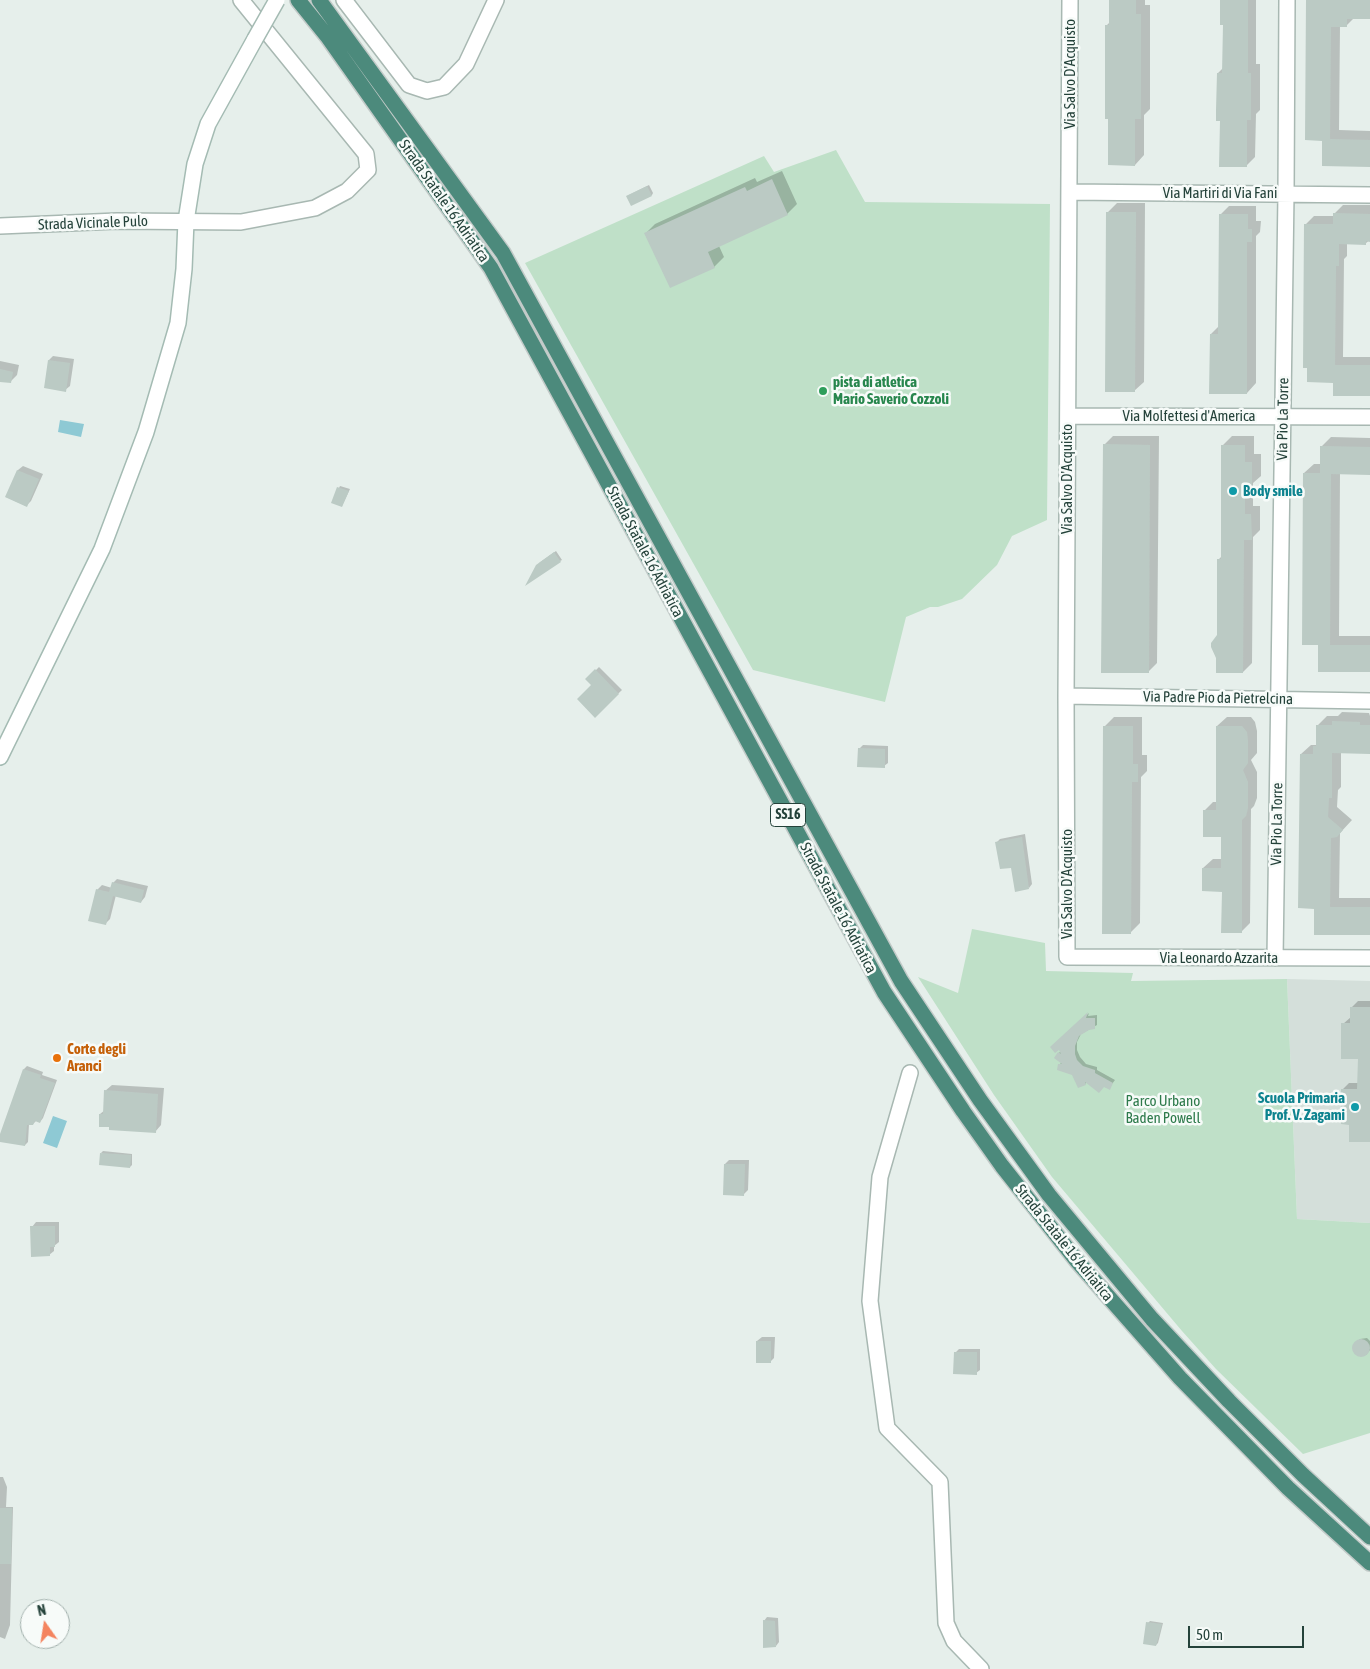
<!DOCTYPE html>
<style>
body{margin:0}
#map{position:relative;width:1370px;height:1669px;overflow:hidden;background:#e6efeb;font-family:"Asap Condensed",sans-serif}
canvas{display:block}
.north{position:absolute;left:20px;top:1599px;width:50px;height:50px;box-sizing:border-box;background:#f7fbf9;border:1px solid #a3b1ad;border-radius:50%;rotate:347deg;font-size:14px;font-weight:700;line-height:20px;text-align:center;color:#24423a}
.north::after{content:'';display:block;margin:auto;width:18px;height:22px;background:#f4845f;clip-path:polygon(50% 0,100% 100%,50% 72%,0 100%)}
.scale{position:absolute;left:1188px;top:1626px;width:116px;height:22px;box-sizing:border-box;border:2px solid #24423a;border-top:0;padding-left:6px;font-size:15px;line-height:18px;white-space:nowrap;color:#24423a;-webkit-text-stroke:4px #f7fbf9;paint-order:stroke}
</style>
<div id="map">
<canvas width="1370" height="1669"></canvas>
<div class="north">N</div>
<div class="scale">50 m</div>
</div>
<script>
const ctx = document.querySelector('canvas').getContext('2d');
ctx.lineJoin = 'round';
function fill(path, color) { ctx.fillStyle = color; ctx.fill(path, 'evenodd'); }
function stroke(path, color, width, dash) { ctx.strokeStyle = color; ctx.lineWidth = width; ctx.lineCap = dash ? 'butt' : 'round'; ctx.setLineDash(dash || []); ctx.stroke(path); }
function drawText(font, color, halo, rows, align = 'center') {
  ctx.font = font + ' "Asap Condensed",sans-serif'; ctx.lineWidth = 5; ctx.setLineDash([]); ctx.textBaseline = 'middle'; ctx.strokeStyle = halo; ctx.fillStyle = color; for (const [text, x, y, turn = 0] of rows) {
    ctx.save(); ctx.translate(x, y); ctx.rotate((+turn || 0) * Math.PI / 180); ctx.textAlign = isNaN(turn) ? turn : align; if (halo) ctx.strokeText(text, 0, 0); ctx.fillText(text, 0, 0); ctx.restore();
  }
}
fill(new Path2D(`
 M1287,979L1370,981V1223L1297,1219Z`), '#d4dfda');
fill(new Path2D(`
 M836,150L865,202L1050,204L1047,520L1012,536L997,565L962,599L938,607H930L906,617L885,702L753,670L525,263L764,156L774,172Z
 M972,929L1045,943L1046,971L1133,973L1131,981L1287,979L1297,1219L1370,1223V1433L1303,1454L1216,1369L1182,1331L1052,1177L994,1095L918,977L958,993Z`), '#bfe0c8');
fill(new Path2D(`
 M60,420L84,424L81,437L58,432Z
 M53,1116L67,1121L57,1148L43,1143Z`), '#8ec9d4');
fill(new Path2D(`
 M1110,0H1145V5H1150V109L1144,115V155L1135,165L1107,25L1110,22Z
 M1222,0H1256V64H1260V110L1256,114L1255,157L1246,166L1221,120L1218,73L1223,68L1224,23Z
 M1308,0H1370V18H1354L1346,26H1340L1339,130L1370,131V166L1323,139Z
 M782,171L797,204L787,214L719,246L724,257L714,267L646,233L655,224L755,178L757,182Z
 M649,185L653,193L652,195L627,196Z
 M1117,203H1145L1144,382L1134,391L1108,212Z
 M1343,205H1370V240L1366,243H1347V256L1344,259L1343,357H1370V395L1335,381L1305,225L1314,216H1334V214Z
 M1229,206H1256V221H1261L1260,232L1256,236V383L1247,393L1211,334L1219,326L1220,215Z
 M53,356L74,359L70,386L65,390L45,387L49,360Z
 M0,361L19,365L17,375L10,382L0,380Z
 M1113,436H1159L1157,663L1148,672L1104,445Z
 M1232,436H1254V454H1261V476L1253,483V506H1260V530L1253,537L1252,663L1243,672L1218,635L1219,559L1222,556L1223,445Z
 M1331,437L1370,438V474L1340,473L1339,636H1370V671L1320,643L1304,473L1314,464H1321V447Z
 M23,466L43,474L31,501L26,506L6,497L18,470Z
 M340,486L350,489L342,506L332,502Z
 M556,551L562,560L560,561L539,563Z
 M599,667L622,690L595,716L593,685L587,679Z
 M1342,712L1369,713L1370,716V753L1341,752V787L1338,790L1337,807L1352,820L1340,833L1339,898H1370V934L1315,907L1301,754L1311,745H1316L1317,743L1318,725L1327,716H1338Z
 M1114,717H1142V755H1147V771L1141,777L1140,923L1130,933L1105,726Z
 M1227,717H1251L1255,722L1257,731V753L1251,760L1257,772V798L1254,806L1251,809L1250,923L1241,932L1223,890L1203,868L1213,859H1222V836L1204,811L1213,802H1217V726Z
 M863,745L888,746V763L884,766L859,749Z
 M1025,834L1032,884L1029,888L1012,866L997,842L1000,839Z
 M117,879L148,886L145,897L141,902L116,895L110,919L105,924L97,890L102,885L112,888L113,883Z
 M1358,1001H1370V1140L1351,1123L1342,1090L1349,1083H1359V1058L1343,1024L1351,1017V1008Z
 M1089,1013L1088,1016L1097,1015V1025L1081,1034L1077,1042V1050L1080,1057L1086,1064L1097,1067V1070L1115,1080L1109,1088L1087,1082L1085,1084L1060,1064L1062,1062L1056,1058L1061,1050L1052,1047Z
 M27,1066L43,1072L42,1075L57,1080L43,1118L40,1122L37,1120L33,1124H29L28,1142L25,1145L0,1141L24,1069Z
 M112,1085L164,1088L161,1125L155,1132L100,1114L105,1110V1091Z
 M103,1151L132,1154V1165L130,1167L101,1153Z
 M729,1160H749L748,1190L744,1194L725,1164Z
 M36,1222H59V1242L54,1246V1251L49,1255L32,1227Z
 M762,1337H775L774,1358L770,1362L757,1341Z
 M1367,1338L1370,1341V1350L1366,1355L1359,1356L1354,1351V1345L1360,1339Z
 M959,1349H980V1370L976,1373L956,1352Z
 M0,1477H3L7,1487L6,1507H13L10,1625L5,1639L0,1637Z
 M767,1617L778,1618L779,1642L776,1646L764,1621Z
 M1150,1621L1163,1623L1158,1643L1156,1645L1148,1623Z`), '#0003');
fill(new Path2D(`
 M1109,0H1136V14H1141V119H1135V166L1108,165V119H1105V25H1109Z
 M1220,0H1248V73H1251V120H1247V167H1219L1220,121H1216V110L1217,73H1222L1223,25H1220Z
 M1306,0H1370V19H1347V27H1331L1330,139L1370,140V167L1322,166V141L1305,140Z
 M772,179L788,215L708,252L715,268L670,288L644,233L745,187L747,191Z
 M647,186L652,196L631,206L626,196Z
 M1106,212H1136L1135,392H1105Z
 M1333,213L1370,214V242L1366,241V245L1339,244V266H1336L1335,365H1370V396H1333V383L1307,382V368H1303L1304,224H1333Z
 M1219,214H1248V229H1252V242H1247V394H1209L1210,334H1218Z
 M48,360L70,363L66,392L44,388Z
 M0,369L13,372L11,383L0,382Z
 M1103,444L1150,445L1149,673H1101Z
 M1221,445H1245V462H1252V486H1245V514H1251L1252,540H1244L1243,673H1216V658L1211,647V643L1217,635V559H1221Z
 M1320,446L1370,447V475L1331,474L1330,645H1370V672H1318V645H1302L1303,473H1320Z
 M17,470L39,479L27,507L5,497Z
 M337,487L349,491L342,507L331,503Z
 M554,552L561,562L525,586L536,565Z
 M595,669L619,694L595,718L577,699L591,685L585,679Z
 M1332,721L1360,722V725H1370V754L1332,753V798H1329L1328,817L1343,830L1337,837L1331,838L1330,907H1370V935H1314V909L1298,908L1300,754H1313V746H1316V725H1332Z
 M1103,726H1133V764H1138V782H1132L1131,934H1102Z
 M1216,726H1242L1247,732L1248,741V763L1243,770L1248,782V808L1246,816L1242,820V933H1221L1222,892L1202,891V868H1221V837H1203V810H1216Z
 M858,748L885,749V768L857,767Z
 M1022,837L1029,889L1015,892L1011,868L1000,869L995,842Z
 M112,882L144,890L141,903L113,896L106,925L88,921L96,889L109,892Z
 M1350,1007H1370V1142H1349V1125L1341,1124V1089H1357L1358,1059H1341V1023H1350Z
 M1088,1012L1086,1018H1095V1029L1089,1030L1079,1036L1075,1046V1054L1077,1060L1083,1066L1095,1070V1073L1113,1083L1110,1090L1104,1087L1099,1093L1085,1082L1086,1085L1078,1088L1072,1075L1057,1070L1058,1064H1062L1054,1058L1058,1052L1061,1054L1059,1050L1055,1053L1050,1047Z
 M23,1069L41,1075L40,1078L55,1083L40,1123L35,1121L33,1125H27L25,1146L0,1142V1134Z
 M104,1090L158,1094L156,1133L109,1130V1127H99V1114H103Z
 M100,1153L131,1155L130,1168L99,1165Z
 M724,1164H745L744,1196L723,1195Z
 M30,1226H55V1247H50V1256L31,1257Z
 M1352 1348a9 9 0 1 1 18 0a9 9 0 1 1-18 0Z
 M756,1341H771V1363H756Z
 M954,1352H977V1375L953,1374Z
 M0,1508H12L11,1564H0Z
 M763,1620L775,1621L776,1647L763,1648Z
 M1146,1622L1162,1624L1156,1646L1143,1644Z`), '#bbcac4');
const minor = new Path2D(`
 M344,0L409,85L427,91L444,87L466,64L496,0
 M1070,0L1066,696L1067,957L1370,958
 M1069,192L1370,195
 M0,226L117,221L241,222L315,208L347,191L368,170L366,154L241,0
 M1068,416L1370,417
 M1066,696L1370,701
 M1275,958L1286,194L1287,0
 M910,1073L880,1177L870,1301L887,1428L940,1482L946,1623L954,1641L981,1669`);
const secondary = new Path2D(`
 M0,757L102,549L146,432L178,323L184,269L186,221L195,164L208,124L255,39`);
const trunk = new Path2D(`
 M298,0L327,36L491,268L884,992L963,1111L1002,1166L1077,1261L1180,1378L1288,1488L1370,1563
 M319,0L503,253L901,981L980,1100L1049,1195L1152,1319L1229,1401L1303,1475L1370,1537`);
stroke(minor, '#a8b8b2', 18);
stroke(secondary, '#a4bbb3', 18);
stroke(trunk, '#c2cac8', 18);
stroke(minor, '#fff', 15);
stroke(secondary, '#fff', 15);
stroke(trunk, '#4c8a7c', 15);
const secondaryBridge = new Path2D(`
 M255,39L277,0`);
stroke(secondaryBridge, '#a4bbb3', 18, []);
stroke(secondaryBridge, '#fff', 15);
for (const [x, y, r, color] of [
 [823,391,5,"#2e9e5b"],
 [1233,491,5,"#0f9aa8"],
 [57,1058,5,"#e8710a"],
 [1355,1107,5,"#0f9aa8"]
]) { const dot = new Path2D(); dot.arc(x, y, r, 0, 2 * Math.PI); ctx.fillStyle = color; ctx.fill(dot); stroke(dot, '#f7fbf9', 2); }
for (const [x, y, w] of [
 [788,815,35]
]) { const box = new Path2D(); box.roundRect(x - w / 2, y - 11.5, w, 23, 4); ctx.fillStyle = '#f7fbf9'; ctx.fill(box); stroke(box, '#24423a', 1); }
drawText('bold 14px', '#24423a', null, [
 ["SS16",788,815]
]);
drawText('15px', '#24423a', '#f7fbf9', [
 ["Via Salvo D'Acquisto",1070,74,-90],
 ["Via Martiri di Via Fani",1220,193],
 ["Strada Statale 16 Adriatica",444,201,55],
 ["Strada Vicinale Pulo",93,223,-2],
 ["Via Molfettesi d'America",1189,416],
 ["Via Pio La Torre",1283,419,-89],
 ["Via Salvo D'Acquisto",1067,479,-90],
 ["Strada Statale 16 Adriatica",645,552,62],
 ["Via Padre Pio da Pietrelcina",1218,698,1],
 ["Via Pio La Torre",1277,824,-89],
 ["Via Salvo D'Acquisto",1067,884,-90],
 ["Strada Statale 16 Adriatica",838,908,62],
 ["Via Leonardo Azzarita",1219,958],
 ["Strada Statale 16 Adriatica",1064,1243,51]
]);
drawText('bold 15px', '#27864d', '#f7fbf9', [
 ["pista di atletica",833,382],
 ["Mario Saverio Cozzoli",833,399]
], 'left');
drawText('bold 15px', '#0d838f', '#f7fbf9', [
 ["Body smile",1243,491],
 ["Scuola Primaria",1345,1098,"right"],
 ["Prof. V. Zagami",1345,1115,"right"]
], 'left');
drawText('bold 15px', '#c56008', '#f7fbf9', [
 ["Corte degli",67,1049],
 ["Aranci",67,1066]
], 'left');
drawText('15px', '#2d7a4b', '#f7fbf9', [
 ["Parco Urbano",1163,1101],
 ["Baden Powell",1163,1118]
]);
</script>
